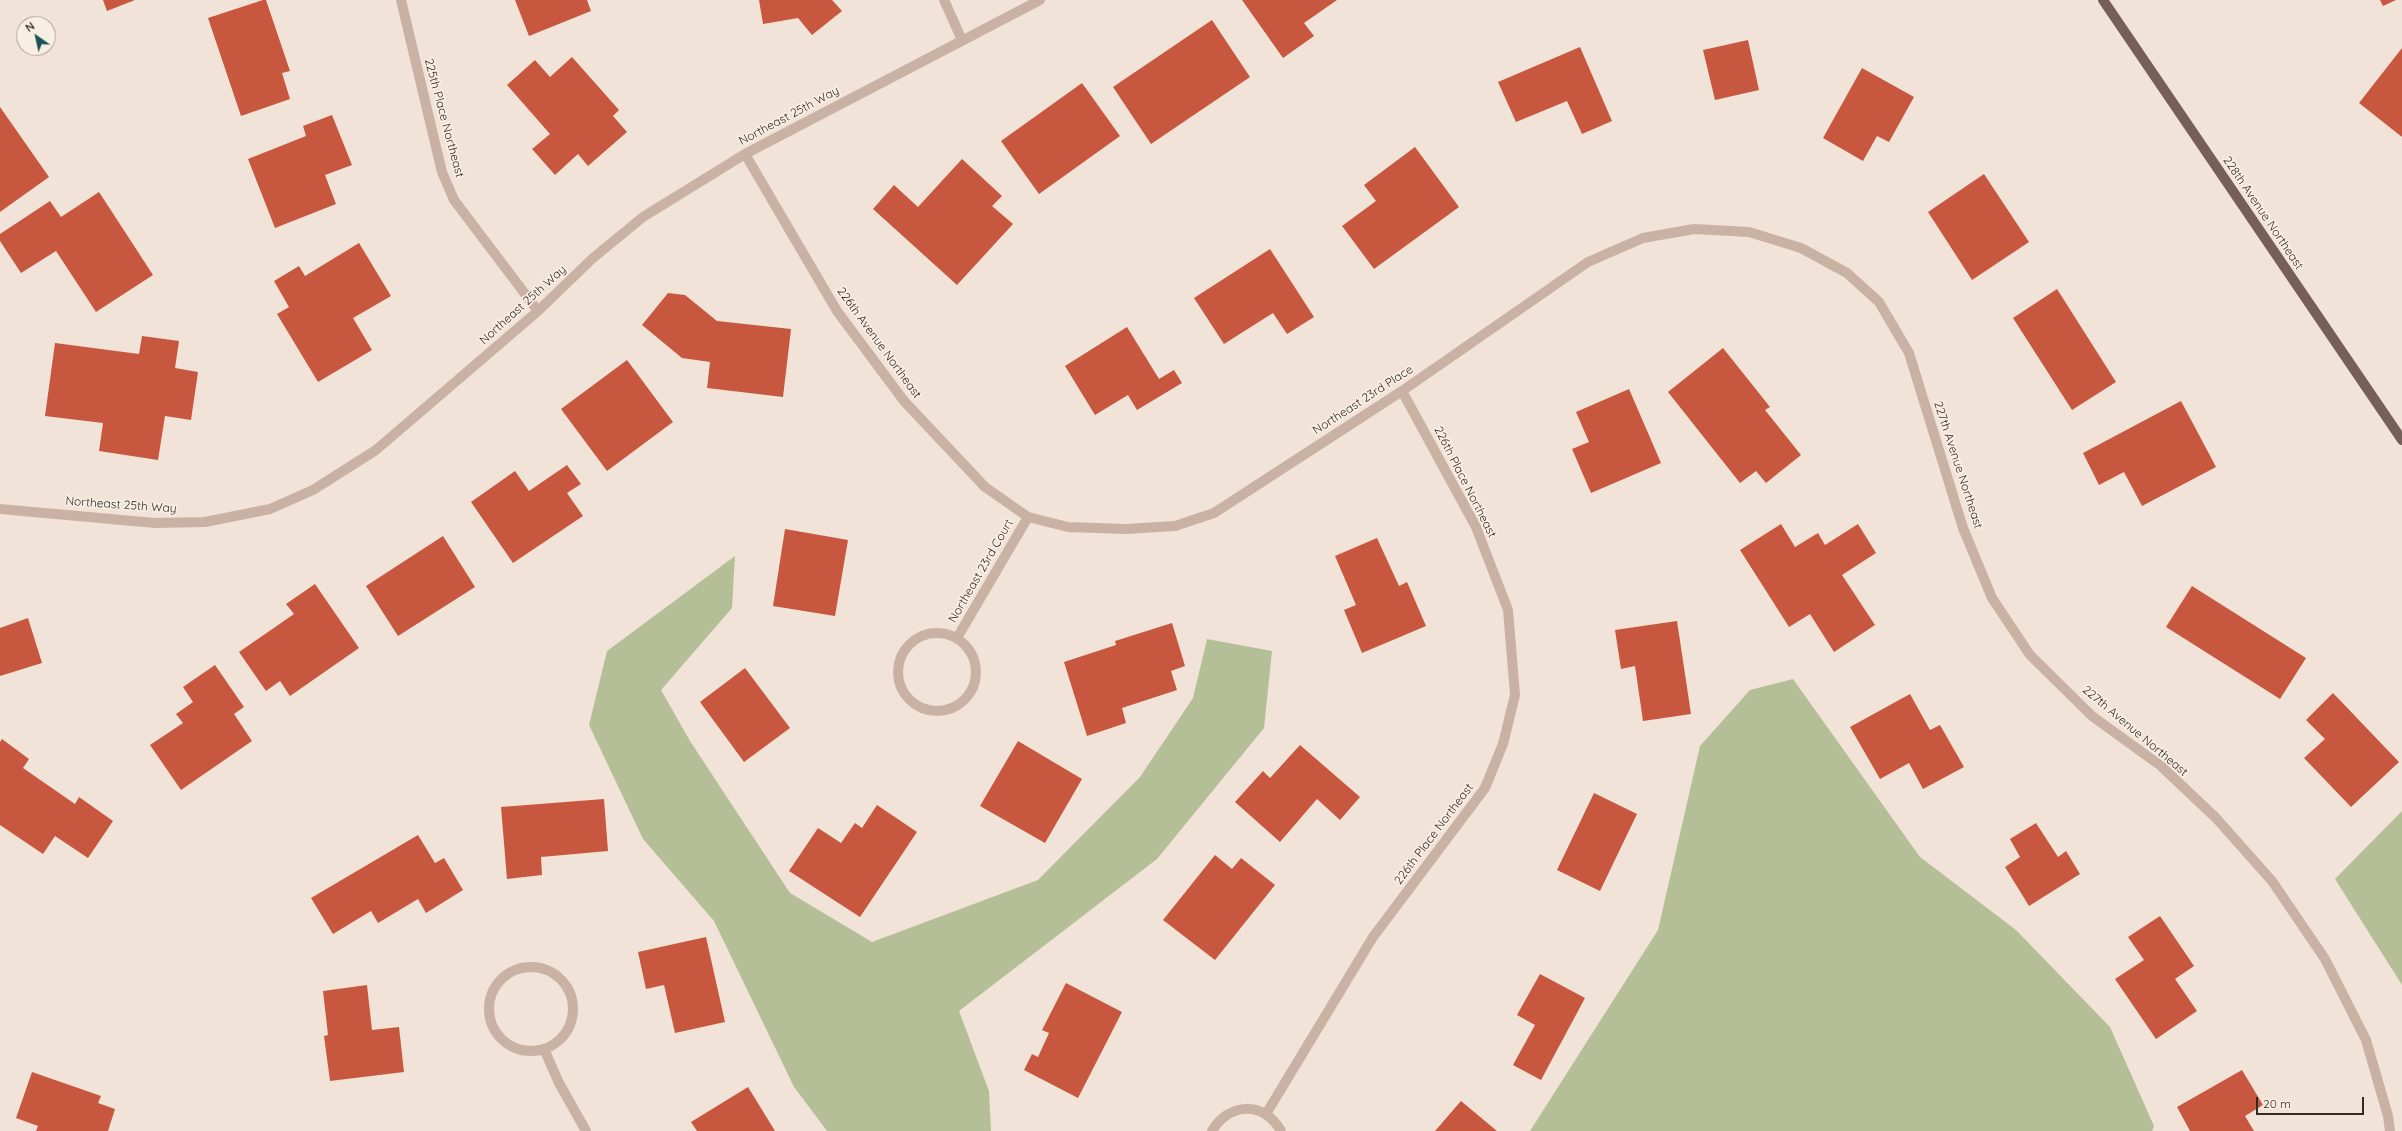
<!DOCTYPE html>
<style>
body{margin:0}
#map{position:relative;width:2402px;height:1131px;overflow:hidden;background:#f1e3d7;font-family:Quicksand,sans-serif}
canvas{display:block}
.north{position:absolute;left:16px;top:16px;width:40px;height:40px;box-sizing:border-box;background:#f9eee3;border:1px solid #aa9f97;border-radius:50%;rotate:326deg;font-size:11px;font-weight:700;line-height:16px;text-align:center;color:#342925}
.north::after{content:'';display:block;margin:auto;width:14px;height:18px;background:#1b5455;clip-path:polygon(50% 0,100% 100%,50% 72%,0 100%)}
.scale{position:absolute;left:2256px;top:1097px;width:108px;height:18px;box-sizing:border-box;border:2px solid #342925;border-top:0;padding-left:5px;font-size:12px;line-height:14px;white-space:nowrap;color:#342925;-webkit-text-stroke:3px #f9eee3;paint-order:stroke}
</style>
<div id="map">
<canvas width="2402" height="1131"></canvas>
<div class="north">N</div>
<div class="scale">20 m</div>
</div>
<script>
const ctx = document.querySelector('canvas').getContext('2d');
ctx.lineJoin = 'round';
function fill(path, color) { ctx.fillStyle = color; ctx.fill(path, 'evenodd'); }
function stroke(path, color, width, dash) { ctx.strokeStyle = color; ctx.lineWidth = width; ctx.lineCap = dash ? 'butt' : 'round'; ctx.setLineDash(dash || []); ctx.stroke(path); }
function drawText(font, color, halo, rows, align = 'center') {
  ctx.font = font + ' Quicksand,sans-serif'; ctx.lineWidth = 3.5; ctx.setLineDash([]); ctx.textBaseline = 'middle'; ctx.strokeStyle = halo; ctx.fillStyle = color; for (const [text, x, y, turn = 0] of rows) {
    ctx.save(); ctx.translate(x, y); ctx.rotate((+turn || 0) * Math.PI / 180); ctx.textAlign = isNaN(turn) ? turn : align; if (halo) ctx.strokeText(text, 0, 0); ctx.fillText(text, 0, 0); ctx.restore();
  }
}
fill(new Path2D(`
 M735,556L732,608L661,690L690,741L790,893L872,942L1038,880L1140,777L1193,698L1207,639L1272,651L1264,728L1157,859L959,1011L989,1091L991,1131H827L794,1087L714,921L643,839L589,725L607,651Z
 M1793,679L1920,857L2016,930L2110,1027L2154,1126L2152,1131H1530L1658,930L1700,746L1750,690Z
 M2402,811V985L2335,879Z`), '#b4bf97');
fill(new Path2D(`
 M103,0H135L107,11Z
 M263,0H266L290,71L282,73L290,99L241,116L208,18Z
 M515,0H587L591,11L529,36Z
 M759,0H832L842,11L812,35L798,18L763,24Z
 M1242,0H1337L1304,23L1314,36L1283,58Z
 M2380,0H2396L2383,6Z
 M1212,20L1250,77L1151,144L1113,87Z
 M1748,40L1759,90L1715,100L1703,50Z
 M1580,47L1612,121L1582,134L1567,101L1516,122L1498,82Z
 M2402,48V137L2359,103Z
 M572,57L619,110L613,116L627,132L588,166L578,154L555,175L532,149L550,134L507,85L535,60L550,77Z
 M1862,68L1914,97L1889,142L1877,136L1863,161L1823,138Z
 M1082,83L1120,136L1039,194L1001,141Z
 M0,107L49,177L0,212Z
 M332,115L352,165L325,175L336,204L275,228L248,159L306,136L303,126Z
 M1415,147L1459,207L1374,269L1342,226L1376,201L1364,185Z
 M962,159L1002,196L992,206L1013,224L957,285L873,209L894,185L918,207Z
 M1984,174L2029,242L1972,280L1928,212Z
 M99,192L153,275L96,312L56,251L21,273L0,241V234L50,201L61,217Z
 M359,243L391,296L353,318L372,350L318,382L277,314L289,307L274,281L299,266L305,276Z
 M1270,249L1314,317L1287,334L1273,313L1224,344L1194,298Z
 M2057,289L2116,382L2072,410L2013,318Z
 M668,293L685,295L717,321L791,329L783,397L707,388L710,362L682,358L642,325Z
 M1127,327L1159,379L1174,370L1182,383L1137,410L1128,395L1095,415L1065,366Z
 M142,336L179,341L175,368L198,372L191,420L165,416L158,460L99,451L103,423L45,416L55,343L139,354Z
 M1723,348L1770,407L1765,410L1801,455L1766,483L1756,471L1740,483L1668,392Z
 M627,360L673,422L607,471L561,409Z
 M1629,389L1661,463L1591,493L1572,449L1589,442L1576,412Z
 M2181,401L2216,467L2142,506L2124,472L2099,485L2083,453Z
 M567,465L581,484L567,493L583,516L513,563L471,502L515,471L529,491Z
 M1781,524L1795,547L1818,533L1825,545L1858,524L1876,553L1842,575L1875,625L1834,652L1810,614L1789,627L1740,550Z
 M785,529L848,540L835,616L773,606Z
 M443,536L475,587L398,636L366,586Z
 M1377,538L1399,586L1407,582L1426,626L1362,653L1344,610L1356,605L1335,556Z
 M315,584L359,648L290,696L280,681L266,691L239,652L294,614L286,604Z
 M2192,586L2306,658L2280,699L2166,627Z
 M28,618L42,663L0,676V628Z
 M1677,621L1691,714L1643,721L1635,666L1621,669L1615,630Z
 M1172,623L1185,666L1171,671L1177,690L1122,708L1126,723L1087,736L1064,662L1116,645L1115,641Z
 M215,665L244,707L234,714L252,741L181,790L150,745L183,723L176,714L193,702L183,687Z
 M745,668L790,728L744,762L700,702Z
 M2333,693L2399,762L2351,807L2304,758L2325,739L2306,720Z
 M1910,694L1930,730L1940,725L1964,767L1923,789L1909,763L1880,779L1850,727Z
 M2,739L29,759L23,768L75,804L79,797L113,821L88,858L55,836L43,854L0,825V742Z
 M1018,741L1082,779L1045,843L980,806Z
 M1300,745L1360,797L1340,820L1317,799L1280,842L1235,802L1263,771L1270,778Z
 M1594,793L1637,814L1600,891L1557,870Z
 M604,799L608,851L541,857L542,875L507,879L501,807Z
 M877,805L917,832L860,917L789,871L818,828L841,843L855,823L862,828Z
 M2036,823L2058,857L2066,851L2080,874L2029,906L2005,867L2020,857L2010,839Z
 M418,835L435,863L444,858L463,890L426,913L418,899L378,923L371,911L333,934L311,898Z
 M1215,855L1232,869L1241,858L1275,885L1215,960L1163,920Z
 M2160,916L2194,966L2175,979L2197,1011L2156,1039L2115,979L2144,960L2128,937Z
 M706,937L725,1022L675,1033L664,985L646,989L638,952Z
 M1540,974L1585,998L1541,1080L1513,1065L1535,1025L1517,1015Z
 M1066,983L1122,1012L1078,1098L1024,1070L1032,1054L1038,1057L1049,1033L1042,1030Z
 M367,985L372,1030L399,1027L404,1072L330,1081L324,1036L328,1035L323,991Z
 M2242,1070L2263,1105L2245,1116L2254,1131H2190L2177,1107Z
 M32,1072L101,1096L98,1103L115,1109L108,1131H36L38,1126L16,1118Z
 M748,1087L775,1131H697L691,1122Z
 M1461,1101L1497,1131H1435Z`), '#c7583f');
stroke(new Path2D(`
 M401,0L442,172L454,200L538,311
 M944,0L962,40
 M745,154L837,311L904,401L985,487L1028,517L1068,527L1126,529L1175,526L1214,513L1402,391L1588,262L1643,238L1694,229L1749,232L1801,248L1847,273L1879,302L1909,353L1963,528L1992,598L2030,655L2092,716L2161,766L2216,818L2272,881L2325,959L2366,1040L2388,1116L2390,1131
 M0,509L155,523L205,522L270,509L313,490L376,450L538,311L593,258L643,217L745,154L1040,0
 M898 672a39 39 0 1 1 78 0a39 39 0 1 1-78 0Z
 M957,638L1028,517
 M489 1009a42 42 0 1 1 84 0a42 42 0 1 1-84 0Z
 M544,1049L559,1083L586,1131
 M1266,1114L1373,937L1485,788L1503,744L1515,695L1508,610L1476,527L1402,391
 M1212,1131C1229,1102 1264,1101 1281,1131`), '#c9b2a3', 10);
stroke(new Path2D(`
 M2103,0L2402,440`), '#765f56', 10);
drawText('12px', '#342925', '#f9eee3', [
 ["Northeast 25th Way",789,116,-28],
 ["225th Place Northeast",444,118,75],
 ["228th Avenue Northeast",2263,213,56],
 ["Northeast 25th Way",523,305,-42],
 ["226th Avenue Northeast",879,343,54],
 ["Northeast 23rd Place",1363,400,-33],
 ["227th Avenue Northeast",1958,465,72],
 ["226th Place Northeast",1465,482,63],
 ["Northeast 25th Way",121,505,4],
 ["Northeast 23rd Court",981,571,-60],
 ["227th Avenue Northeast",2135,731,40],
 ["226th Place Northeast",1434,834,-53]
]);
</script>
